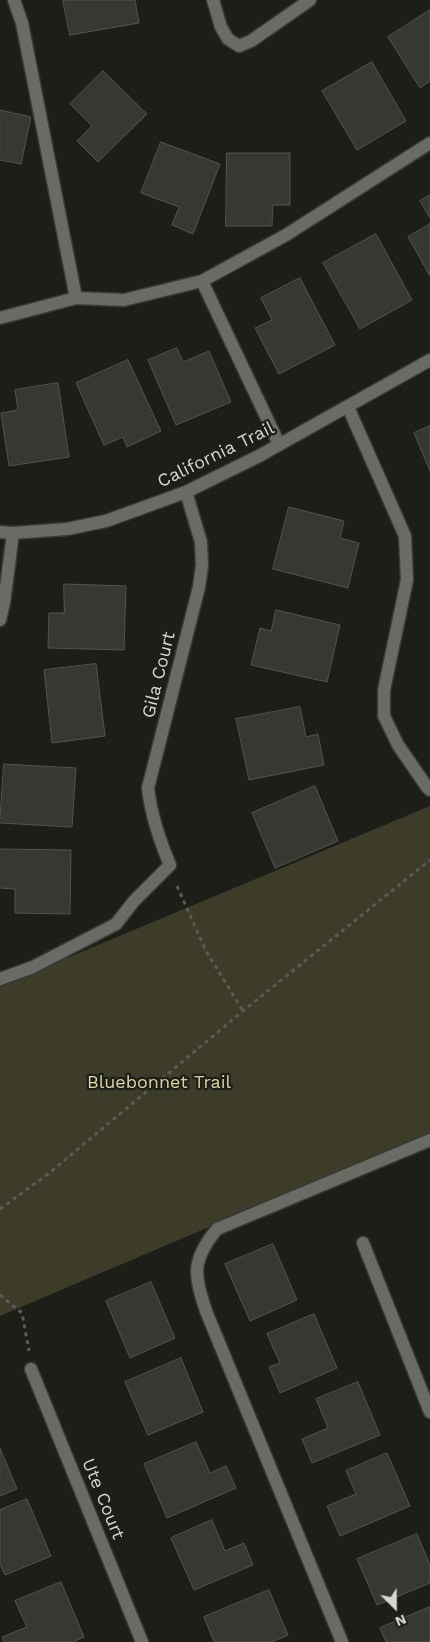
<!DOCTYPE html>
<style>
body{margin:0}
#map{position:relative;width:430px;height:1642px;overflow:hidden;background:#1d1e18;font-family:"Work Sans",sans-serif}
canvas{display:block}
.north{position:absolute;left:370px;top:1582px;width:50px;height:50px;-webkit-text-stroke:4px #1d1e18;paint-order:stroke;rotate:157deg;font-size:14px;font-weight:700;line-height:20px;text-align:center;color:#d6d6d3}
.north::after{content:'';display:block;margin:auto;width:18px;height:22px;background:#d6d6d3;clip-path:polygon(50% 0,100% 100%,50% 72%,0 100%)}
</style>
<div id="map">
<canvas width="430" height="1642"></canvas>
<div class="north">N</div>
</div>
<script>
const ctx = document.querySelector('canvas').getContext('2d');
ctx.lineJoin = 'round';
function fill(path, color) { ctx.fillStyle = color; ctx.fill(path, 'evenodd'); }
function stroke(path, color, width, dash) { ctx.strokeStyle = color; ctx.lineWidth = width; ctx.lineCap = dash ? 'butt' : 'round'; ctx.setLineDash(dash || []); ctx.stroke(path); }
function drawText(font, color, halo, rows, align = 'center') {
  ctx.font = font + ' "Work Sans",sans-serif'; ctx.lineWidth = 4.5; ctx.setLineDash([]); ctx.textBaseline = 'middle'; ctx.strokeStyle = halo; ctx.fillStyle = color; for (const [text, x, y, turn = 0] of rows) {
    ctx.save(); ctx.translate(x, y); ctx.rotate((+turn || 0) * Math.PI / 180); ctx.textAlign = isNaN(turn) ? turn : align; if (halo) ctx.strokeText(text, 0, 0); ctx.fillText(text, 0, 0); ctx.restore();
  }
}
fill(new Path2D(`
 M430,806V1133L0,1316V986Z`), '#3c3c28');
const building = new Path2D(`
 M63,0H135L139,23L70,35Z
 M430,10V81L420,88L388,37Z
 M372,62L406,121L357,150L322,91Z
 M103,71L147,114L98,162L77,141L92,126L70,104Z
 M0,110L31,117L21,164L0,160Z
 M161,142L220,164L193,234L172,225L179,207L141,193Z
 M227,153H290V205H273L272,226H226Z
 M430,195V218L420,201Z
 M430,224V276L408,237Z
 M376,234L412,300L360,329L323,263Z
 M300,278L335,345L279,374L255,328L272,320L261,298Z
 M177,348L183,362L209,351L231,402L176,425L148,360Z
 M128,360L161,431L127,447L123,437L104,445L76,383Z
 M58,383L69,457L9,466L1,413L18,410L15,390Z
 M430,426V471L414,433Z
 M289,507L344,521L340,538L359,543L348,588L273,569Z
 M64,584L126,586L124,650L48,648L49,613H64Z
 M276,610L340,625L327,682L251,665L260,628L271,631Z
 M96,664L105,736L52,743L44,670Z
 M300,707L306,737L318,734L324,765L249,780L236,719Z
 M4,764L76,768L72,827L0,823Z
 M315,786L338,841L275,868L252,813Z
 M0,849L71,850L70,914L15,913V889L0,888Z
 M273,1244L297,1300L250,1321L225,1264Z
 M151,1282L175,1338L130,1358L106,1301Z
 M314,1314L337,1368L280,1393L269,1367L280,1363L267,1334Z
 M181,1358L203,1412L148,1435L125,1382Z
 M358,1382L380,1435L312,1463L302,1439L328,1428L316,1399Z
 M196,1442L210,1473L226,1466L236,1488L167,1518L144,1464Z
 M0,1448L17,1489L0,1496Z
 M387,1453L410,1506L340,1536L327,1506L356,1494L346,1471Z
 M27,1499L51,1556L5,1575L0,1564V1510Z
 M212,1520L225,1551L244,1543L253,1565L194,1590L171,1538Z
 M417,1534L430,1565V1583L377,1605L357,1559Z
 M61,1582L84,1637L73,1642H4L2,1637L27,1627L15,1601Z
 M269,1590L288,1635L272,1642H214L204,1617Z
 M430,1607V1642H386L380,1628Z`);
fill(building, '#383832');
stroke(building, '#54544e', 1);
const minor = new Path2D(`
 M14,0L22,23L76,298L124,300L202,281L286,235L430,143
 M213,0L221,27L228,39L239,46L251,41L310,0
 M202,281L279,444
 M0,318L76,298
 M348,407L405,536L407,580L384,690V716L398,745L427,787L430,790
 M0,532L13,533L67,529L106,521L186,492L259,456L430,360
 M0,620L4,603L13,533
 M0,979L33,967L116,924L134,901L170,865C159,839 151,815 148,788L199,587L202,565L201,542L186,492
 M363,1243L430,1412
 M31,1369L142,1642
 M342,1642L206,1311C194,1274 191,1261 217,1229L430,1140`);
stroke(minor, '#393936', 15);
stroke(new Path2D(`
 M177,886L206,951L243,1011
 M0,1209L48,1174L243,1011L430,860
 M0,1295L22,1313L29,1351`), '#5a5b56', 3, [4, 4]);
stroke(minor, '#6b6b65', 12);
drawText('18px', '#d6d6d3', '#1d1e18', [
 ["California Trail",216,455,-26],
 ["Gila Court",159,675,-76],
 ["Ute Court",103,1499,68]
]);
drawText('18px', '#d7d79f', '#1d1e18', [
 ["Bluebonnet Trail",159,1083]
]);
</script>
